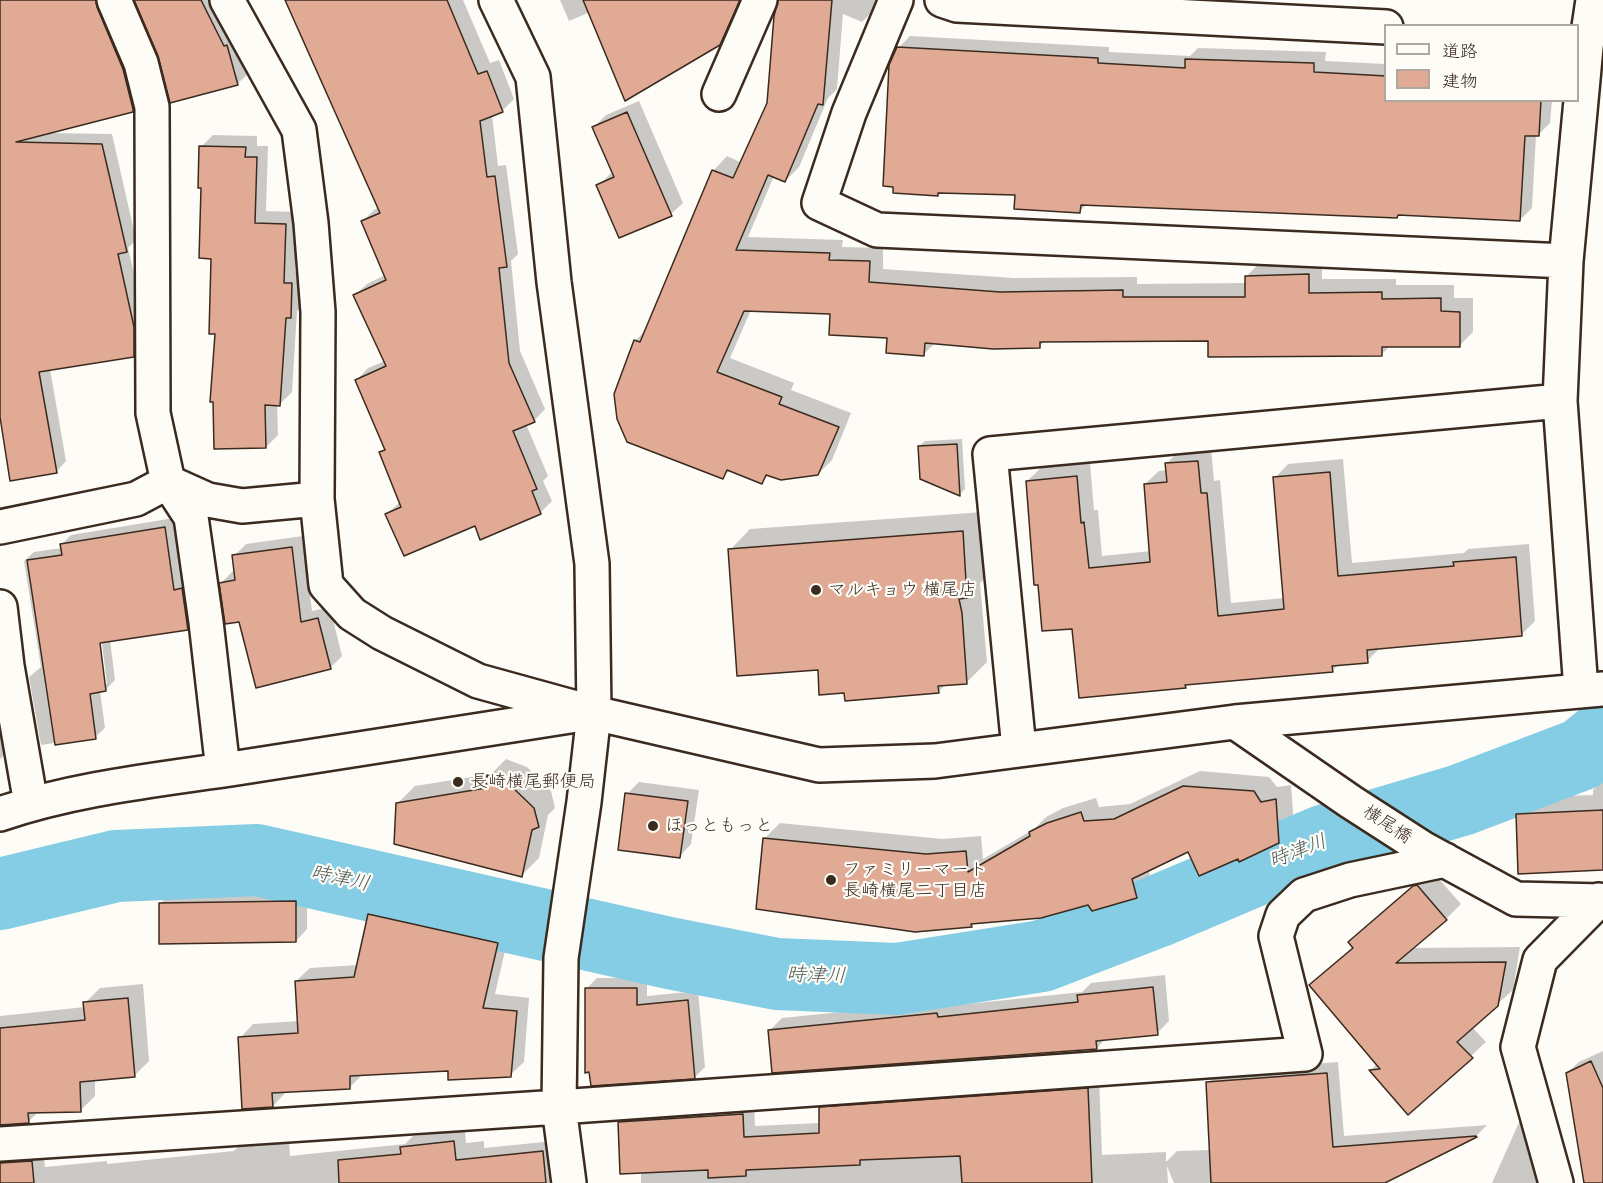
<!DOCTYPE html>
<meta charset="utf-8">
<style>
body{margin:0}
#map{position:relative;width:1603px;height:1183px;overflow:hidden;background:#fdfcf7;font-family:"Balsamiq Sans","Klee One",sans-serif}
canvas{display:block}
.legend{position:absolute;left:1384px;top:24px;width:195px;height:78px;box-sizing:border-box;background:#fdfcf7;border:2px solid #afa8a0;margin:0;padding:8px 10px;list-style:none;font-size:18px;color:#3b2a1e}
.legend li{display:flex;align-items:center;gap:12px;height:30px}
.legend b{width:30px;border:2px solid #afa8a0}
</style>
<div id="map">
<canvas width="1603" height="1183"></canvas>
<ul class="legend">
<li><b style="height:8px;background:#fdfcf7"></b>道路</li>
<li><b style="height:16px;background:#e0aa95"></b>建物</li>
</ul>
</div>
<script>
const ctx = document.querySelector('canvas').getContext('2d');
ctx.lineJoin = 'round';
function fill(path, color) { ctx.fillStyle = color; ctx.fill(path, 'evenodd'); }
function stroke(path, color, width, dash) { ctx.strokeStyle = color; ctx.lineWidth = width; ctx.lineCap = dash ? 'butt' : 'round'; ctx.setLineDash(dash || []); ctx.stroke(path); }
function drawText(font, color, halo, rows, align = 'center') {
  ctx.font = font + ' "Balsamiq Sans","Klee One",sans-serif'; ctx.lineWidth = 4.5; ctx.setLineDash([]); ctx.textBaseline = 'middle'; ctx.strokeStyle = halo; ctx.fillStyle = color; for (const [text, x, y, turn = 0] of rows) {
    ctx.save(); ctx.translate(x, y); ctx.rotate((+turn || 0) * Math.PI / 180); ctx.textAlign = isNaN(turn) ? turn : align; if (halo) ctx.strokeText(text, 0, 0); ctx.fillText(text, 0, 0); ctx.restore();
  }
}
fill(new Path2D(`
 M0,0H108L143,100L132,111L50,133L112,134L136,240L128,248L144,316V345L133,356L50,369L66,461L56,472L0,414Z
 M136,0H216L238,35L248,74L237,84L160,55Z
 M298,0H463L490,63L499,60L514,99L502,111L492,115L498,166L506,165L518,254L511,261L520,351L545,409L534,421L526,424L548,476L543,481L552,501L540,513L475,524L387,514L401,501L380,453L386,447L357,380L368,368L385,361L355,295L367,284L385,275L363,221L374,210L379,207Z
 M560,0H735L738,15L730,33L719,44L590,12L569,21Z
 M780,0H879L876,8L862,22L843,14L837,89L828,98L799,167L785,181L774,176L748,237L843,240L842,247L883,248V269L1014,278L1137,277V284L1247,283V276L1260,262L1322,261V279H1396V285H1454V298H1473V332L1459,346H1390L1382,354L1209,339L1046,340L1039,347L935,343L923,355L889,337L831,313L751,310L730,358L794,383L791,390L851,413L832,460L818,474H770L762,482L730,470L723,477L635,341L647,329L714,170L727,156L742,163L768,103Z
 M910,36L1109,47V52L1190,56L1198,48L1326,52L1325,61L1386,64V100H1552L1550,123L1538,135H1536L1532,208L1520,220L1400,213L1087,204L1080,211L1016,194L940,191L937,194L898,48Z
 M639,101L683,203L671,214L598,186L610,174L614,172L594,127L606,115Z
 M213,135L257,136V146H268L266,211L297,212L295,271L303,272V305L297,311L292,392L280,404H277L278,435L266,447L216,332L212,257L203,187L201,147Z
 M962,439L965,489L960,494L919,446L925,441Z
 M1211,448L1214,481L1220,480L1231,603L1284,598L1275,478L1288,464L1343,459L1352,563L1464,553L1468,549L1529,544L1535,621L1521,635L1381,647L1367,661L1339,664L1332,671L1188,683L1185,686L1074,627L1027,481L1041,468L1090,463L1094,510H1098L1102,556L1151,551L1145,484L1159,471L1167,470L1166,464L1180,450Z
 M983,512L987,576L980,583L987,662L966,683L946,684L938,692H845L819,669L730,550L750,529Z
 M174,518L183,581L191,580L197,619L187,628L110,640L115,680L105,690L100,691L105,728L95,737L41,745L29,677L41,667L24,561L34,552L62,548V544L71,535ZM101,635L107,684H104L98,636Z
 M303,536L312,611L330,607L342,656L330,668L240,620L221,583L233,571H236L234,556L246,544Z
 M0,658L9,750L0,759Z
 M506,759L527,767L551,791L555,808L548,815L539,858L521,876L397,804L415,786L491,774Z
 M1200,771L1269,777L1277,787L1291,785L1294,826L1278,841L1240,857L1189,850L1148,869L1152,881L1136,897L1088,903L974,922L971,926L764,839L780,823L942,839L981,836L983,859L1034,829L1046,817L1063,808L1096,798L1099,807L1130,804Z
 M1603,780V869L1517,815L1535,797L1593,795V790Z
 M639,782L699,790L691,844L680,856L627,794Z
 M1430,871H1432L1461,904L1446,919L1411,948L1520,947L1513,990L1472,1027L1486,1042L1409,1113L1371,1070L1377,1064L1311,985L1326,970L1354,946L1350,942L1365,927Z
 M307,890V929L296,941L160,904L172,892Z
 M383,902L510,929L495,994L529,998L524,1062L510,1075L449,1070L363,1074L350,1087L286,1092L273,1106L240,1038L253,1024L299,1021L296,981L310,968L358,965L370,915Z
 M1165,975L1169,1021L1157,1033L1106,1038L1097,1048L770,1030L782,1018L949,1001V1006L1082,992L1091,983Z
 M597,978H647V996L698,991L705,1067L695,1077L587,988Z
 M143,984L149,1061L134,1076L95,1079V1096L80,1111H39L28,1122L0,1124V1016L85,1007V1003L100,988Z
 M1603,1051V1183H1586L1578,1154L1580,1152L1567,1073L1579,1062Z
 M1338,1062L1344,1136L1487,1125L1476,1136L1382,1183H1174L1167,1166L1168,1183H641V1171L620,1122L631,1111L754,1103L755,1126L820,1123V1108L832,1096L1099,1077L1102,1155L1166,1152V1162L1177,1151L1211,1150L1208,1083L1220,1071Z
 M1530,1110L1538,1183H1492L1520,1120Z
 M465,1131L466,1143L484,1141V1148L554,1141L553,1183H0V1147L43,1150L45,1167L107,1161V1164L234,1151L238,1147L289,1142L290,1156L405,1144L413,1136Z`), '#0003');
stroke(new Path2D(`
 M0,894L116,866L257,860L669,953L777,974L897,979L1042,956L1156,912L1326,840L1461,800L1582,754L1603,737`), '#84cde4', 72);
const building = new Path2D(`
 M0,0H96L97,7L123,69L133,109V112L16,142L102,144L127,252L118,254L134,327V357L39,372L57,473L10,481L0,417Z
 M134,0H201L224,46L227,45L238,85L170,103L158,56Z
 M285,0H447L478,74L487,71L503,112L480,121L487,177L495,176L507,267L499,268L509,363L535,422L513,431L537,489L532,491L541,514L480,540L475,526L404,556L385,514L401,507L379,452L385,450L355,380L386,366L353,295L386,280L361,221L380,213Z
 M583,0H740L720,45L625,101Z
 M778,0H832L823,105L818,104L785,182L768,175L736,250L830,253L829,260L870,261L869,282L1000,292L1123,290V297H1245V276L1309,274V293L1382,292V299L1441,298V311L1460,312V347H1382V356L1208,357V341L1040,342V348L993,349L925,343L924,356L886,353L887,338L829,335L830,314L744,311L717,372L782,397L779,404L839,427L818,475L781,480L766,475L762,484L727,470L723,479L627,442L617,419L614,394L634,340L640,342L712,170L733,178L767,103L774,16Z
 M897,47L1098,58V63L1185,68V59L1314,63V72L1386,76V100H1541L1539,136H1525L1520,221L1398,215L1397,218L1081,205L1080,213L1014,209L1015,195L938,193V196L893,193V187L883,186L889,65Z
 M627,112L672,216L619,238L596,185L614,177L592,127Z
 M199,146L246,147L245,157H257L255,223L286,224L284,283H292L291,318H286L280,406L265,405L266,448L214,449L213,402H210L215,334H209L211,259L199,258L201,188H198Z
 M957,444L960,496L920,479L918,446Z
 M1198,461L1201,493H1207L1218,616L1284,609L1273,477L1330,472L1338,576L1454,566L1453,562L1516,557L1522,636L1367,650L1368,663L1332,666L1333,672L1185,685L1186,688L1079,698L1072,629L1042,631L1038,585H1034L1026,481L1077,476L1081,523L1084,522L1089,568L1150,562L1144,484L1167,482L1165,463Z
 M165,527L174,590L182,588L188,630L100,643L106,691L90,694L96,739L55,745L27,560L62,555L60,544Z
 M963,531L967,598L959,599L962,613L967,684L938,686L939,693L845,701L844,693L819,695L818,670L737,676L728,549Z
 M292,547L301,622L318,618L331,669L256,688L239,622L225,624L219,583L235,580L232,555Z
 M487,775L509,784L534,808L539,827L532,830L522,877L394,844L396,803L486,788Z
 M1183,786L1254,791L1261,802L1276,799L1279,843L1239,862L1238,859L1199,876L1188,852L1132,879L1137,898L1092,911L1088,905L1041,918L971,924L972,927L915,932L756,909L763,838L926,854L966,851L968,872L1030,836L1029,832L1047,823L1081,812L1084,821L1114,819Z
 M625,793L688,801L680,858L618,850Z
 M1603,810V870L1518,874L1516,814Z
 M1417,885L1447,920L1396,963L1506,962L1498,1006L1457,1042L1473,1058L1408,1115L1369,1070L1380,1069L1309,985L1353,948L1348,942L1413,886Z
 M296,901V942L159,944V903Z
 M368,914L498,943L483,1008L517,1011L511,1077L448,1080V1071L350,1076V1089L272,1093L273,1107L242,1109L238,1037L298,1033L295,981L354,977Z
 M1153,987L1158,1035L1096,1041L1097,1049L772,1073L768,1030L937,1013L938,1017L1078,1002L1077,995Z
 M585,988H637V1005L688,1000L695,1079L591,1086L589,1072L585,1073Z
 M128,998L135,1077L80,1082L81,1112L28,1113L29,1123L0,1125V1028L85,1020L83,1002Z
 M1591,1061L1603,1088V1183H1584L1566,1073Z
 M1327,1073L1333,1147L1476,1136L1477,1137L1385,1183H1211L1206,1082Z
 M1088,1088L1092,1183H962L960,1156L860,1160V1165L746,1170V1176L708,1178V1170L620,1174L618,1122L743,1114L744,1137L819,1133V1107Z
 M454,1141L456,1160L543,1151L546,1183H339L338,1160L401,1154L400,1147Z
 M32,1161L34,1183H0V1163Z`);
fill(building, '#e0aa95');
stroke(building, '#3b2a1e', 1.5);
const minor = new Path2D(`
 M114,0L141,63L152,107L153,413L168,482L191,517L206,622L223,770
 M227,0L299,130L311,223L318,312L317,499L326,585L352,614L382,633L478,681L594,713L819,765L935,761L1235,722L1603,689
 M496,0L533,77L554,282L592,564L594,713L584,802L561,958L559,1107L569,1183
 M896,0L849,113L819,203L877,230L1566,261
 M942,0L957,5L1386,27
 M719,94L760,0
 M0,527L136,499L168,482L208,500L242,506L317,499
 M0,607L7,666L31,804
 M1581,690L1560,401L1566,261L1586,47L1593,0
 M1235,722L1351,802L1424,849L1516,899L1603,901
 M1019,749L990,454L1560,401
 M0,814C76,788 157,780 237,768C352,750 468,732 583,714
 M0,1144L559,1107L1305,1054L1276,936L1283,915L1304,895L1350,880L1445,860
 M1556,1183L1518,1047L1540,960L1599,900`);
stroke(minor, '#3b2a1e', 38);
stroke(minor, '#fdfcf7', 33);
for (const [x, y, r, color] of [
 [816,590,6,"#3b2a1e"],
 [458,782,6,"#3b2a1e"],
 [653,826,6,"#3b2a1e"],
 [831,880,6,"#3b2a1e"]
]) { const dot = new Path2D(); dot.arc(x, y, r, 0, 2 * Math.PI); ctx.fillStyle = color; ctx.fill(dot); stroke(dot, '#fdfcf7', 2); }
drawText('18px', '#3b2a1e', '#fdfcf7', [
 ["マルキョウ 横尾店",828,590],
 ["長崎横尾郵便局",470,782],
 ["ほっともっと",665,826],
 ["ファミリーマート",843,870],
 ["長崎横尾二丁目店",843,891]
], 'left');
drawText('18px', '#3b2a1e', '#fdfcf7', [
 ["横尾橋",1387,825,33]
]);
drawText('italic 20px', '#515b59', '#fdfcf7', [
 ["時津川",1298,852,-21],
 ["時津川",340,879,12],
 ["時津川",816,976,2]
]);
</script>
